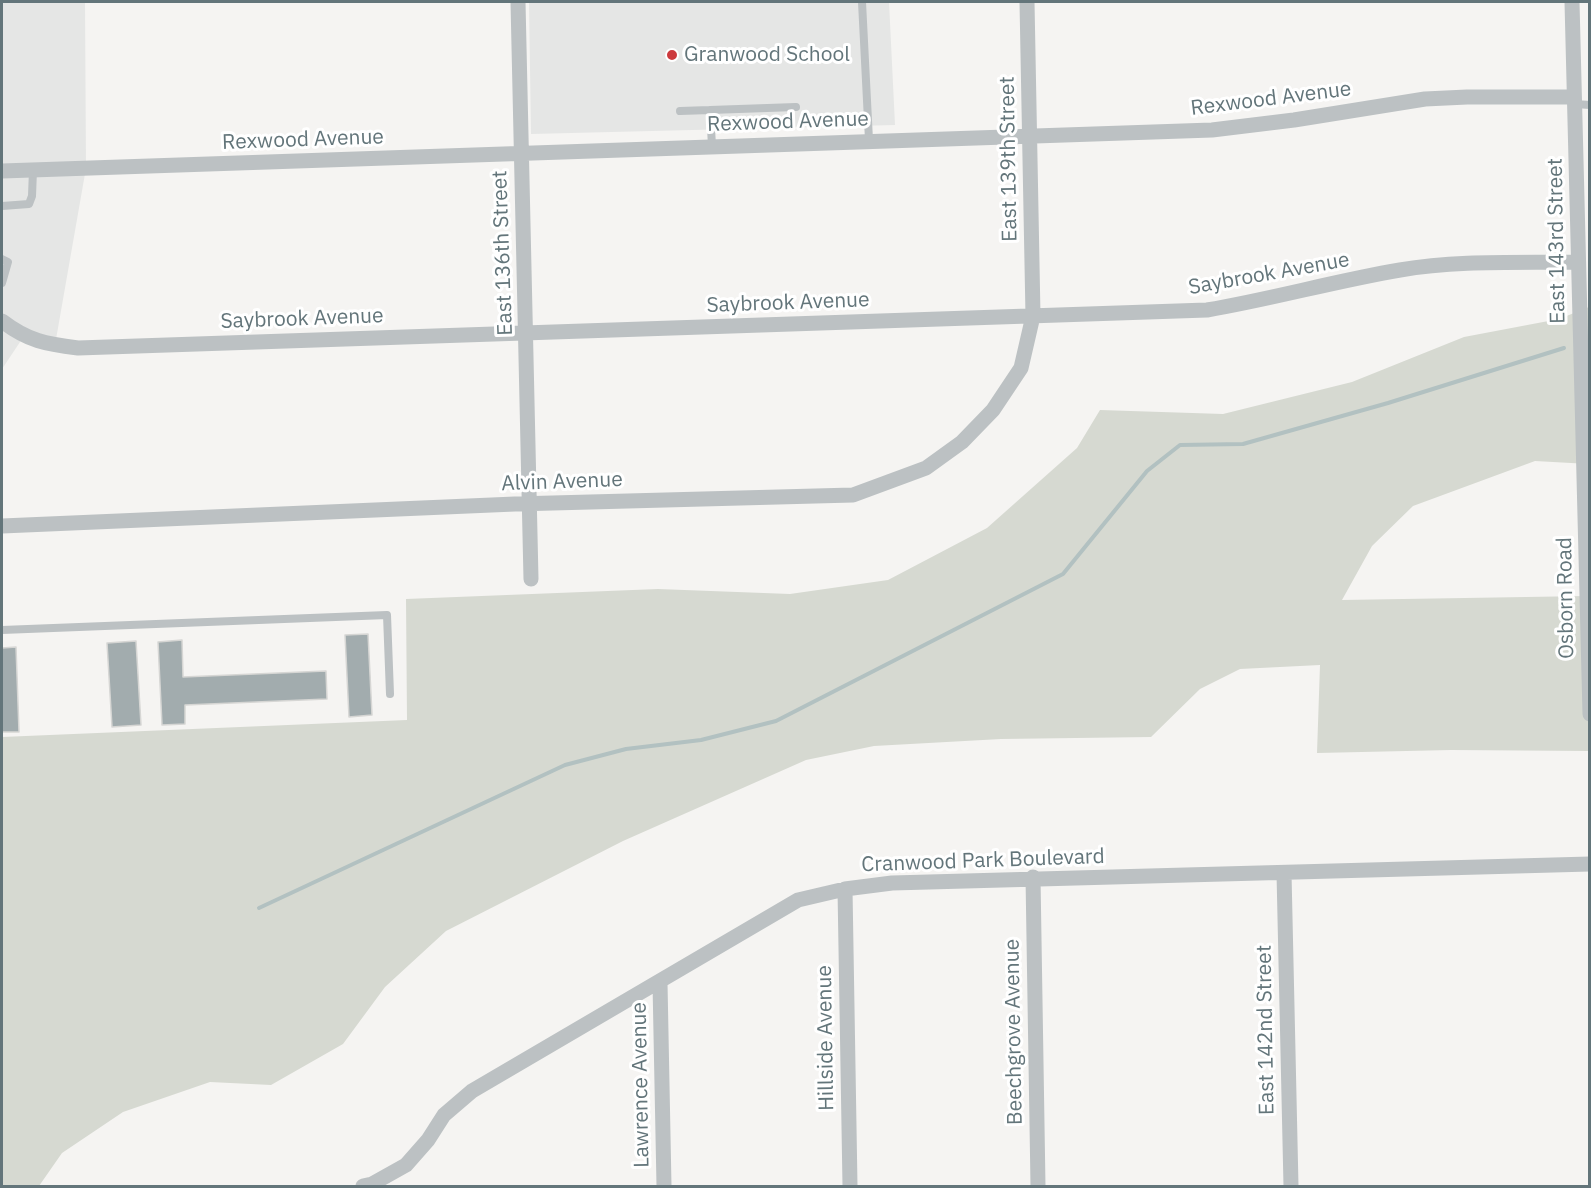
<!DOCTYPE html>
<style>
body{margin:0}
#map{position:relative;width:1591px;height:1188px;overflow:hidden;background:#f5f4f2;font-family:"IBM Plex Sans",sans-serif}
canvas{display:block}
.frame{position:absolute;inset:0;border:3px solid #63757a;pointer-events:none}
</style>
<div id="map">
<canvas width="1591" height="1188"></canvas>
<div class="frame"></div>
</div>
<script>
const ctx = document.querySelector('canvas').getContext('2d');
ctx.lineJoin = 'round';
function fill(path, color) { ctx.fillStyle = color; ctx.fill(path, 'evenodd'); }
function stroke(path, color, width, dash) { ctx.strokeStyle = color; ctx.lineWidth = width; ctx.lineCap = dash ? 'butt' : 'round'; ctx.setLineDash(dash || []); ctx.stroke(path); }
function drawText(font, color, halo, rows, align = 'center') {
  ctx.font = font + ' "IBM Plex Sans",sans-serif'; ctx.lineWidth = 6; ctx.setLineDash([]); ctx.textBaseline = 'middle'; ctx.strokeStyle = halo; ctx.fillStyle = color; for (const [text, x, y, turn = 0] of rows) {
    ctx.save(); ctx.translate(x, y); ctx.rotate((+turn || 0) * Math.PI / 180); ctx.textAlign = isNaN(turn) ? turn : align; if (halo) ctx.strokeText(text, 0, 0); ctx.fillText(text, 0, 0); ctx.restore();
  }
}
fill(new Path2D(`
 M2,2H85L86,168L55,345L24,336L2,369Z
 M529,2H889L895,125L531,134Z`), '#e5e6e5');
fill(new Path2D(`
 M1589,307V464L1535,461L1413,506L1372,546L1342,600L1587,596L1589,751L1451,750L1317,753L1320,665L1240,669L1200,689L1151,737L1001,739L874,746L806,760L623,841L446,931L385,987L343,1044L271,1085L210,1082L123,1112L62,1153L39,1186H2V737L407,720L406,599L658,589L790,594L888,580L987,528L1077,448L1100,410L1223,414L1352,382L1464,337L1559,319Z`), '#d6d9d1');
stroke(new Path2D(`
 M259,908L565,765L626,749L701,740L776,721L1063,574L1147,471L1180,445L1243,444L1388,403L1564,348`), '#b2c1c1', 4);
const building = new Path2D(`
 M368,634L372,715L349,717L345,635Z
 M182,640L183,677L326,671L327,699L185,705V724L162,725L158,642Z
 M136,641L141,725L112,727L107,643Z
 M16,647L19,732H2V648Z`);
fill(building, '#a2acae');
stroke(building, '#d6d6d4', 1.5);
stroke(new Path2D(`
 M862,2L869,140
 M1575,104L1590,105
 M680,111L710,110
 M712,146L710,110L796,107
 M2,206L29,204L32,196L33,170
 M2,259L8,262L2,283
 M2,630L387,615L390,694`), '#bcc1c3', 8);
stroke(new Path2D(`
 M518,2L531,579
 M1572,2L1590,714
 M2,171L1212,130L1294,120L1425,99L1467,97H1574
 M2,321C28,341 46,344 78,348L1207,310C1272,299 1335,281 1400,270C1458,260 1519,263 1578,262
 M2,526L515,504L853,495L926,468L962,442L993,410L1021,368L1033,316L1027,2
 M1284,873L1291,1186
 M1033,877L1038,1186
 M845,889L850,1186
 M660,983L664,1186
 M363,1186L372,1184L406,1165L428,1140L444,1115L472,1091L798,900L845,889L892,883L1590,864`), '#bcc1c3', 15);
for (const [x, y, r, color] of [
 [672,55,6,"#cc3a3d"]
]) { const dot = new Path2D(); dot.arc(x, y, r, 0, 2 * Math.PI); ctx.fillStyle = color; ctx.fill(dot); stroke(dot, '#fff', 2); }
drawText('21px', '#63757a', '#fff', [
 ["Granwood School",684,55]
], 'left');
drawText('21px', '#63757a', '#fff', [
 ["Rexwood Avenue",1271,99,-7],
 ["Rexwood Avenue",788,122,-2],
 ["Rexwood Avenue",303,140,-2],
 ["East 139th Street",1009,159,-91],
 ["East 143rd Street",1557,241,-91],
 ["East 136th Street",503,253,-92],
 ["Saybrook Avenue",1269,274,-10],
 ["Saybrook Avenue",788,303,-2],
 ["Saybrook Avenue",302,319,-2],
 ["Alvin Avenue",562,482,-2],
 ["Osborn Road",1566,598,-91],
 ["Cranwood Park Boulevard",983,861,-2],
 ["East 142nd Street",1266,1030,-91],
 ["Beechgrove Avenue",1014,1032,-91],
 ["Hillside Avenue",826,1038,-91],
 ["Lawrence Avenue",641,1085,-91]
]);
</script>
